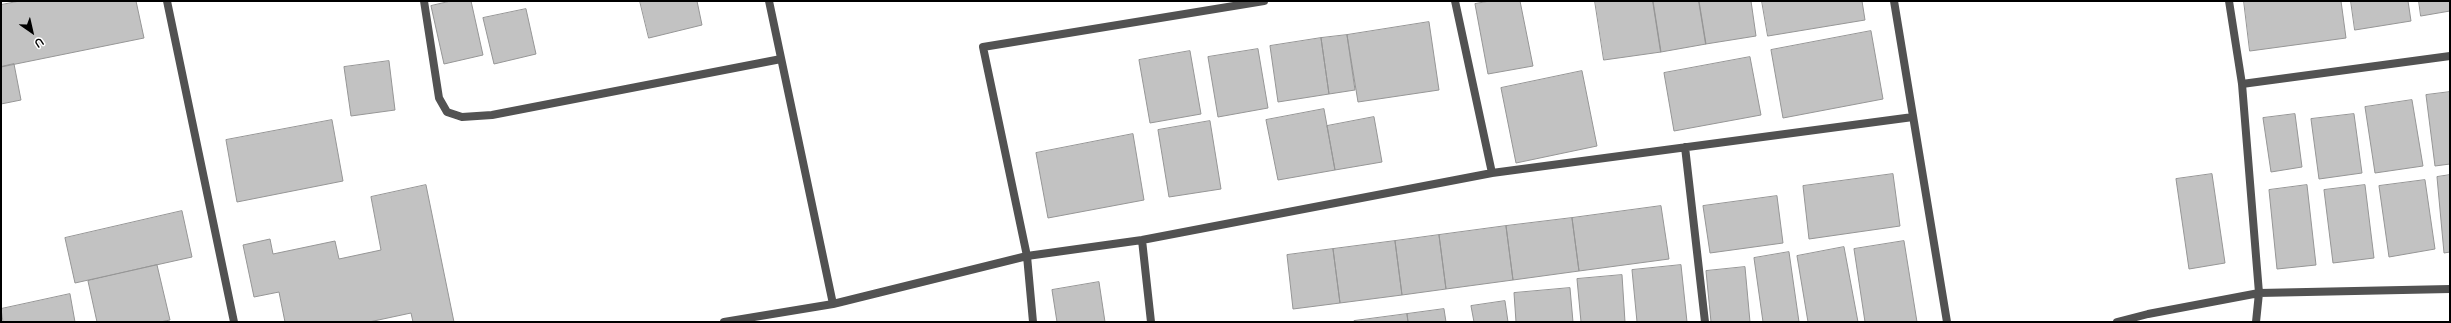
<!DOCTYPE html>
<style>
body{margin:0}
#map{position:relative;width:2451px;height:323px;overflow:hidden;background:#fff;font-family:"Varela Round",sans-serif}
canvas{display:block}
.frame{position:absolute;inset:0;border:2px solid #000;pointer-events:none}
.north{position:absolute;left:12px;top:12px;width:40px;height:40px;-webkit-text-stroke:3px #fff;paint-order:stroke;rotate:146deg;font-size:11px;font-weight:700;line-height:16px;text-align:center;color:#000}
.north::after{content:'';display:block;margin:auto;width:14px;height:18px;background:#000;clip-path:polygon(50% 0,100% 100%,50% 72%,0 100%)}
</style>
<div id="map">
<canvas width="2451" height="323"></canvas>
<div class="frame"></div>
<div class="north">U</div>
</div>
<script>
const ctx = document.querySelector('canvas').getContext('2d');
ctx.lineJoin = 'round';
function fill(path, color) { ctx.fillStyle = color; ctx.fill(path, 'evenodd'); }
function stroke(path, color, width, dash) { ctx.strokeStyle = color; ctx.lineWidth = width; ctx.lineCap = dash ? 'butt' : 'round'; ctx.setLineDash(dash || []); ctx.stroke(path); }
const building = new Path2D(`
 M20,1H136L144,38L1,67V5Z
 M451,1H471L483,55L444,64L431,6Z
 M640,1H697L702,25L649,38Z
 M1490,1H1520L1533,66L1488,74L1475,4Z
 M1595,1H1653L1661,52L1604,60Z
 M1653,1H1699L1706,44L1661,52Z
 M1699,1H1751L1756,36L1706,44Z
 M1762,1H1862L1865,20L1768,36Z
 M2244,1H2341L2346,38L2250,51Z
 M2351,1H2408L2411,21L2355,30Z
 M2419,1H2450V11L2421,16Z
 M526,9L536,54L494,64L483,18Z
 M1429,22L1439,90L1358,102L1347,35Z
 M1871,31L1883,99L1783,118L1771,50Z
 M1347,35L1355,90L1329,94L1321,38Z
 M1321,38L1329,94L1278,102L1270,46Z
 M1258,49L1268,108L1218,117L1208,57Z
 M1190,51L1201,114L1150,123L1139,60Z
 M1750,57L1761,115L1674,131L1664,73Z
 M389,61L395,110L351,116L344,67Z
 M14,64L21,100L1,104V67Z
 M1582,71L1597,146L1516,163L1501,88Z
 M2450,92V164L2435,166L2426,95Z
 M2412,100L2423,166L2375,173L2365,107Z
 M1324,109L1335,170L1278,180L1266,120Z
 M2295,114L2302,167L2271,172L2263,118Z
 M2354,114L2362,173L2319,179L2311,119Z
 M1374,117L1382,162L1335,170L1327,126Z
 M332,120L343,181L237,202L226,140Z
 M1210,121L1221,189L1169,197L1158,130Z
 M1133,134L1144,200L1048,218L1036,153Z
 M1893,174L1900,226L1809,239L1803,186Z
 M2212,174L2225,263L2189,269L2176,179Z
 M2450,175V252L2444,253L2437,177Z
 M2425,180L2435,249L2389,257L2379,186Z
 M426,185L454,322H413L411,313L369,322H285L279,292L254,297L243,245L270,239L273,254L335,241L339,259L381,250L371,197Z
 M2307,185L2316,265L2277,269L2269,190Z
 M2365,185L2374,258L2333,263L2324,190Z
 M1777,196L1783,243L1710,253L1703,206Z
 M1661,206L1669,259L1579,271L1572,218Z
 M182,211L192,257L75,283L65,238Z
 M1572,218L1579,271L1513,280L1506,226Z
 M1506,226L1513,280L1446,289L1439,235Z
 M1439,235L1446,289L1402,295L1395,241Z
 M1395,241L1402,295L1340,303L1333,249Z
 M1904,241L1917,322H1865L1854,249Z
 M1844,247L1858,322H1808L1797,256Z
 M1333,249L1340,303L1293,309L1287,255Z
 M1789,252L1799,322H1763L1754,258Z
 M157,265L170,320L160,322H97L88,281Z
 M1681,265L1687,322H1637L1632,270Z
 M1745,267L1750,322H1711L1706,271Z
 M1622,275L1625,322H1581L1577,279Z
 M1099,282L1105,322H1057L1052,290Z
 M1570,288L1573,322H1516L1514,293Z
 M70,294L75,322H3L1,309Z
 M1505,301L1508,322H1474L1471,306Z
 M1444,309L1446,322H1408L1407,314Z
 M1407,314L1408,322H1354V321Z`);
fill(building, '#c2c2c2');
stroke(building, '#969696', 1);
stroke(new Path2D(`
 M167,1L234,322
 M424,1L439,98L447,112L462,117L492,115L781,59
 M769,1L833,304
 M1455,1L1492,173
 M1894,1L1947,322
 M2229,1L2242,84L2259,293L2256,322
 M2242,84L2450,56
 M1685,147L1705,322
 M1142,240L1151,322
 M724,322L833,304L1027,256L1142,240L1492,173L1913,117
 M1033,322L1027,256L983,47L1264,1
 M2117,322L2148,314L2259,293L2450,289`), '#525252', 8);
</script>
